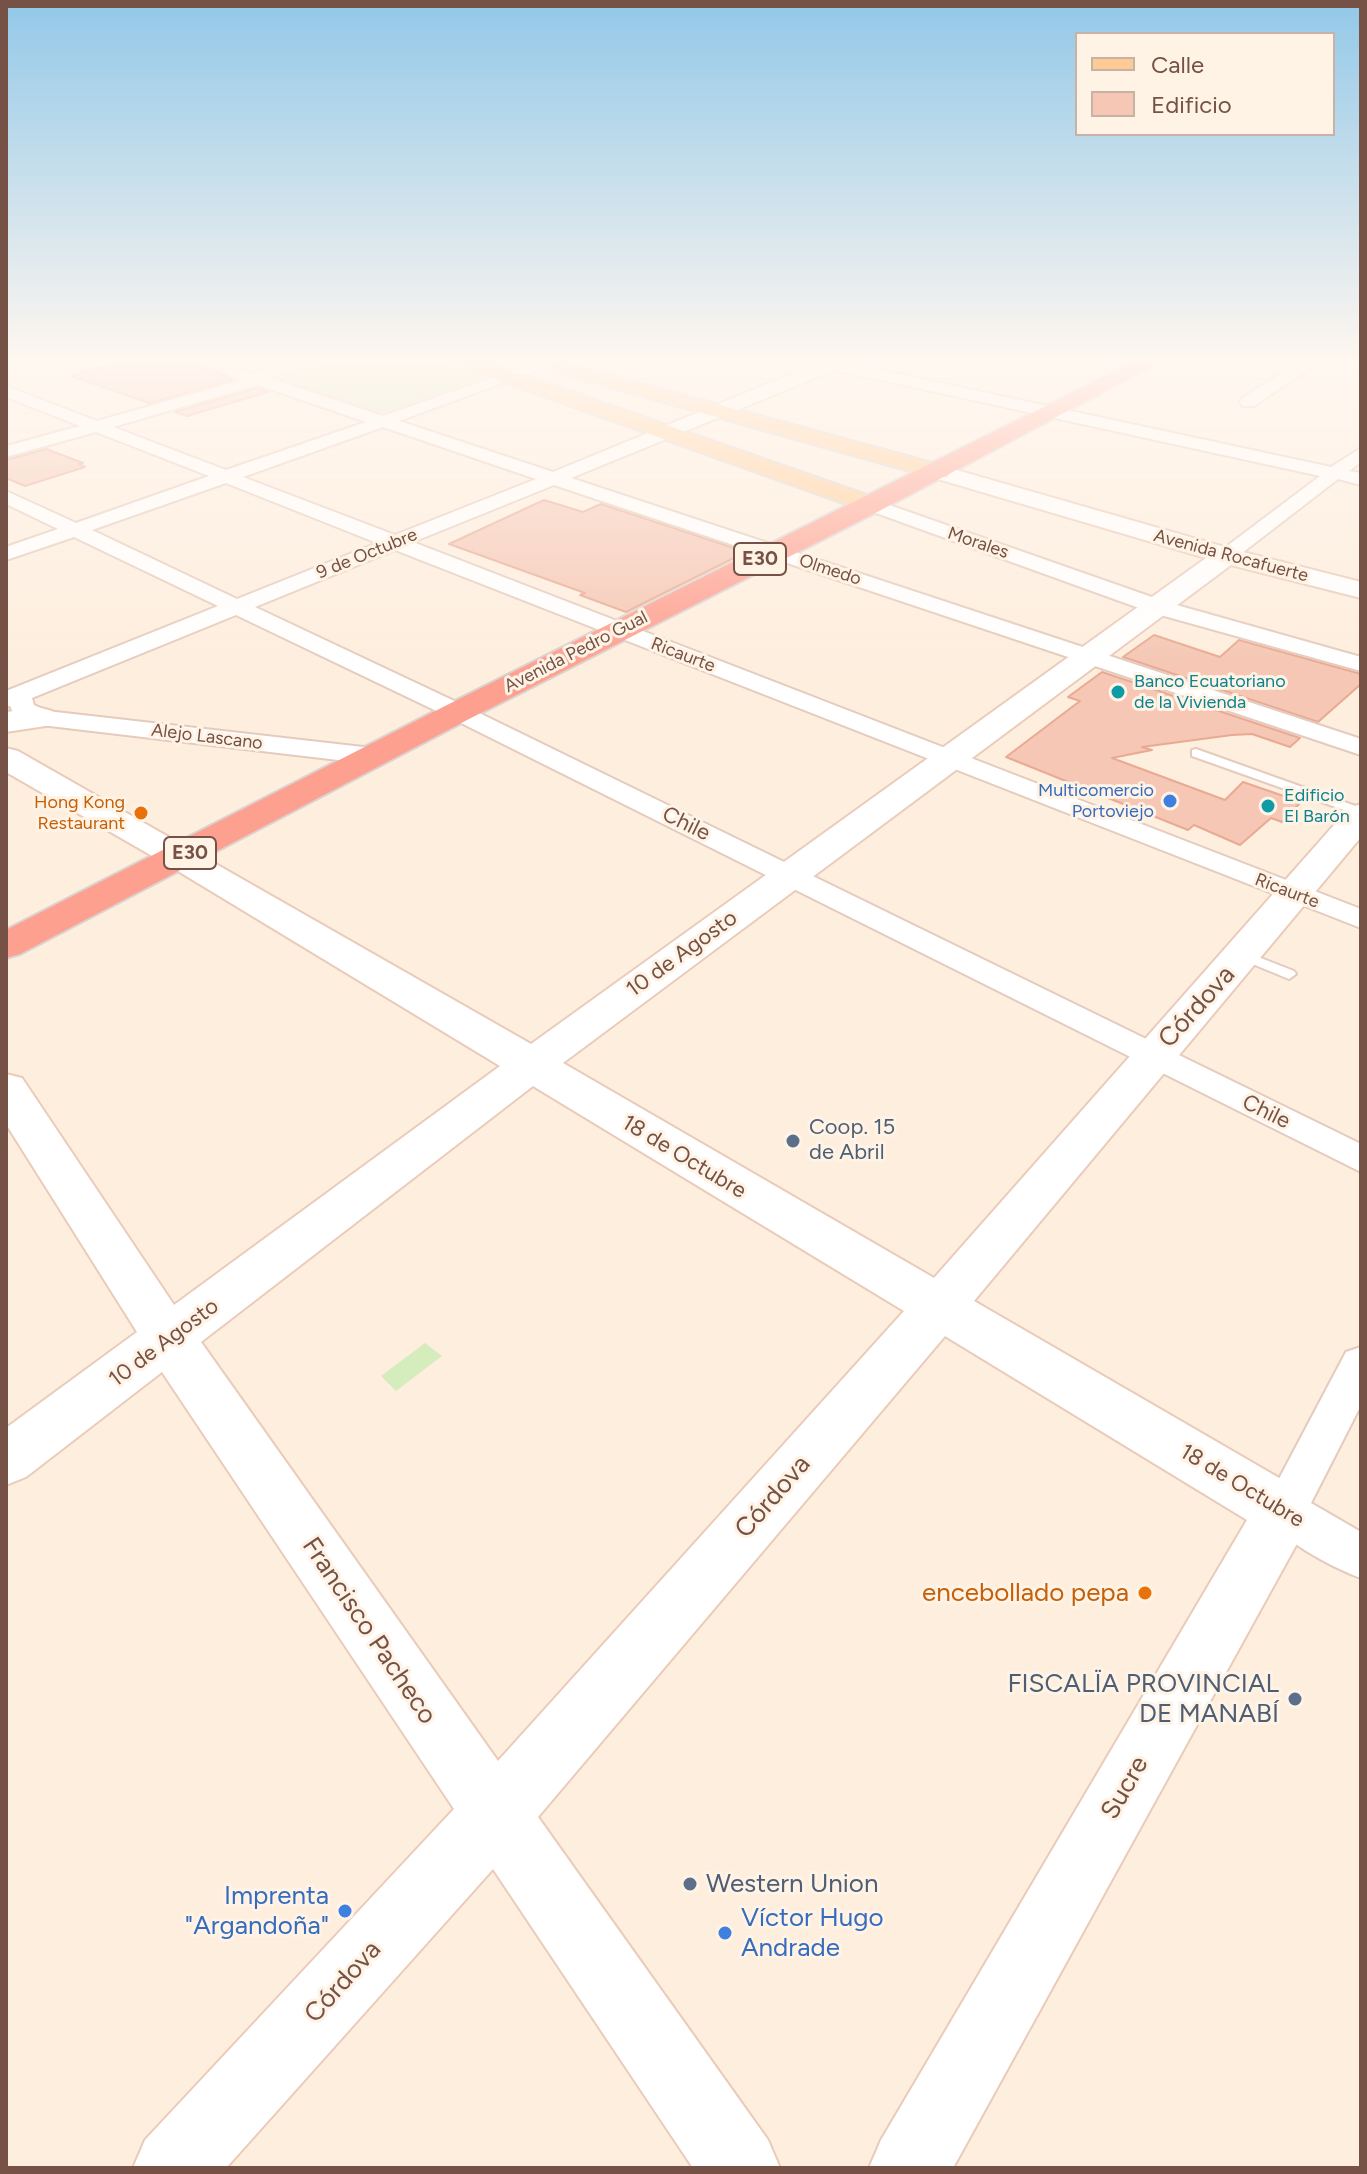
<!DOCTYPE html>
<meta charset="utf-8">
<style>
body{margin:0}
#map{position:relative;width:1367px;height:2174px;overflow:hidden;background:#feeede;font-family:Figtree,sans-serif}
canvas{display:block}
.frame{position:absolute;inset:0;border:8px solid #765145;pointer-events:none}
.legend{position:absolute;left:1075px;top:32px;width:260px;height:104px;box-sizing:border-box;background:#fff3e6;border:2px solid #c8b2a6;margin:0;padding:10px 14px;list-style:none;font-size:24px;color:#765145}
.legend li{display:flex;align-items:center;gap:16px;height:40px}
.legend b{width:40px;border:2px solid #c8b2a6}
</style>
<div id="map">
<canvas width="1367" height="2174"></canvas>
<div class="frame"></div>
<ul class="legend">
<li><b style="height:10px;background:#ffcb94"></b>Calle</li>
<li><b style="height:22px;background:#f5c7b4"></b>Edificio</li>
</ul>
</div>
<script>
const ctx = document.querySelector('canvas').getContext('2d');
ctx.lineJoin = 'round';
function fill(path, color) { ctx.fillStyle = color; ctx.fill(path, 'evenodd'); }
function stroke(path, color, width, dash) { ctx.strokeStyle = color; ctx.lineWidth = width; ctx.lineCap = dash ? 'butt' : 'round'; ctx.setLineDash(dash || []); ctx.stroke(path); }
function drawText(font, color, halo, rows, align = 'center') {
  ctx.font = font + ' Figtree,sans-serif'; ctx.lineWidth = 6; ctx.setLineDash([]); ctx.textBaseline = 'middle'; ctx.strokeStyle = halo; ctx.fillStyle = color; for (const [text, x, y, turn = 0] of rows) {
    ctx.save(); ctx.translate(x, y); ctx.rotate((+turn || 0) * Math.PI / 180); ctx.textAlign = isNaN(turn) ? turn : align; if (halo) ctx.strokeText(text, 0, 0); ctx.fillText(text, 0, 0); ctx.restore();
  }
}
fill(new Path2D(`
 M328,363H444L486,377L394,411L380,413L280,382L281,376Z
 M425,1343L442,1356L396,1391L381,1376Z`), '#d5ecbc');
const building = new Path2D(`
 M117,363H196L233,380L149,403L71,376Z
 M258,388L268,392L187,416L175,412Z
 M46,449L83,463L79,464L85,467L25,486L6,478V460Z
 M544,500L583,512L601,504L746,552L626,612L580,595L585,593L449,544Z
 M1154,635L1220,657L1239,640L1361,674V684L1318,722L1123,657Z
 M1102,672L1300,738L1290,747L1252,734L1232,735L1142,747L1152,750L1112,758L1225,800L1243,782L1301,802L1282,822L1271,818L1240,845L1194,825L1188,830L1006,757L1080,701L1068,697Z`);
fill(building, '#f5c7b4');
stroke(building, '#e9aa93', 2);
const lane = new Path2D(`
 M1196,749L1361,808V816L1192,756V750Z
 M1243,951L1294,971L1296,974L1289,979L1284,977L1238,958L1236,955Z`);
const street = new Path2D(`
 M6,363H23L6,370Z
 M199,363H223L252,373L287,363H312L269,378L383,416L534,363H557L399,421L553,472L818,363H848L1331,467L1361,448V462L1349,471L1361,473V485L1338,479L1233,560H1219L1216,556L1219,552L1320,476L835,370L571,478L1361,739V755L554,485L413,542L1361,909V928L395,550L255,607L467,707L1361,1144V1172L449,717L236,615L32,698L34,705L47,711L372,748L381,751L385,756L381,761L372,764L41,725L13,713L10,706L6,707V691L218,606L74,537L6,560V547L58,529L6,504V491L76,523L209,476L96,432L6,457V446L80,426L6,397V386L97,421L242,380ZM258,385L366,422L226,470L113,427ZM383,427L536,479L395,535L243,477ZM226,483L377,543L237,599L92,530Z
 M1299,363H1318L1254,406H1242L1240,402L1242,398Z
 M872,499L1166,602L1361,657V671L1150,612L865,509L862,505Z
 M1361,1347V1405L1311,1503L1361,1532V1578C1333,1568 1274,1537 1262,1511L1346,1352Z`);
const secondary = new Path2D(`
 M939,465L1235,550L1361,582V598L1231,565L563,1063L934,1278L1349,808L1361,804V837L974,1301L1305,1493L1313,1511L1305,1529L953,2168H869L881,2140L1247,1520L945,1336L538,1817L768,2140L780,2168H693L493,1869L226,2168H133L145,2140L454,1809L162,1372L26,1477L6,1485V1428L137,1332L6,1124V1074L22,1078L174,1305L500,1066L168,865L6,772V748L18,751L531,1044L1206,558L931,477L927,472L931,467ZM533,1086L904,1311L498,1761L201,1342Z
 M41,708L52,711L57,718L52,725L6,732V712Z`);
const primary = new Path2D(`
 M459,363H489L881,500L884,505L881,510H863L462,367Z
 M558,363L570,364L947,467L951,472L947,477H931L556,372L553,368Z`);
const highway = new Path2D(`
 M1132,363H1158L881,510L469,719L20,954L6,958V930L447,705Z`);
stroke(lane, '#e4cbbd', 4);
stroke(street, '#e4cbbd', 4);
stroke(secondary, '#eacbb9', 4);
stroke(primary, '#dbd2cf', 4);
stroke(highway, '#dbd2cf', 4);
fill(lane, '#fff');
fill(street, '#fff');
fill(secondary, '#fff');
fill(primary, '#ffcb94');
fill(highway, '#fea090');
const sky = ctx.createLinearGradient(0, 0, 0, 667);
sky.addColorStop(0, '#92c8e8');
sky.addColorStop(0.54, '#fff7f0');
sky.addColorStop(1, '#fff7f000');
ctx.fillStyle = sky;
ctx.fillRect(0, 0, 1367, 667);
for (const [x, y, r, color] of [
 [1118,692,8,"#0f9aa8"],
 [1170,801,8,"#3f7fe0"],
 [1268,806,8,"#0f9aa8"],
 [141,813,8,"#e8710a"],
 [793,1141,8,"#5c6f8a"],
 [1145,1593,8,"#e8710a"],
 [1295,1699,8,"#5c6f8a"],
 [690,1884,8,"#5c6f8a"],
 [345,1911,8,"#3f7fe0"],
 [725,1933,8,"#3f7fe0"]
]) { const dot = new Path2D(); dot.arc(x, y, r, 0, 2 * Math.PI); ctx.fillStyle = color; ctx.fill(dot); stroke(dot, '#fff3e6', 3); }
drawText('18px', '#765145', '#fff3e6', [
 ["Morales",978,543,19],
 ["9 de Octubre",367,554,-22],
 ["Avenida Rocafuerte",1231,556,15],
 ["Olmedo",830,570,18],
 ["Avenida Pedro Gual",576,652,-27],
 ["Ricaurte",683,655,21],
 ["Alejo Lascano",207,737,7],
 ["Ricaurte",1287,891,21]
]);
drawText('18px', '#0d838f', '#fff3e6', [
 ["Banco Ecuatoriano",1134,682],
 ["de la Vivienda",1134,703],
 ["Edificio",1284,796],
 ["El Barón",1284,817]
], 'left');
drawText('18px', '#366cbe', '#fff3e6', [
 ["Multicomercio",1154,791],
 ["Portoviejo",1154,812]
], 'right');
drawText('18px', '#c56008', '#fff3e6', [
 ["Hong Kong",125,803],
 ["Restaurant",125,824]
], 'right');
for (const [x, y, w] of [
 [760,559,52],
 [190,853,52]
]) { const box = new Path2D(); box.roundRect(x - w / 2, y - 16, w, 32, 6); ctx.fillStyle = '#fff3e6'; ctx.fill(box); stroke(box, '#765145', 2); }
drawText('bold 20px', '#765145', null, [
 ["E30",760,559],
 ["E30",190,853]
]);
drawText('22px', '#765145', '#fff3e6', [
 ["Chile",686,824,26],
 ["10 de Agosto",682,954,-36],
 ["Chile",1266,1112,26],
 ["18 de Octubre",684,1157,31],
 ["10 de Agosto",164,1343,-37],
 ["18 de Octubre",1242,1486,31]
]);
drawText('22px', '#4e5e75', '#fff3e6', [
 ["Coop. 15",809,1128],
 ["de Abril",809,1153]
], 'left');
drawText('26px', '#765145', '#fff3e6', [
 ["Córdova",1197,1007,-48],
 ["Córdova",773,1497,-49],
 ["Francisco Pacheco",369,1631,56],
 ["Sucre",1125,1788,-60],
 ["Córdova",343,1982,-48]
]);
drawText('26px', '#c56008', '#fff3e6', [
 ["encebollado pepa",1129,1593]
], 'right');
drawText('26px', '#4e5e75', '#fff3e6', [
 ["FISCALÏA PROVINCIAL",1279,1684],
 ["DE MANABÍ",1279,1714],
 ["Western Union",706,1884,"left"]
], 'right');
drawText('26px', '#366cbe', '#fff3e6', [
 ["Imprenta",329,1896],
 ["\"Argandoña\"",329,1926],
 ["Víctor Hugo",741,1918,"left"],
 ["Andrade",741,1948,"left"]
], 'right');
</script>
